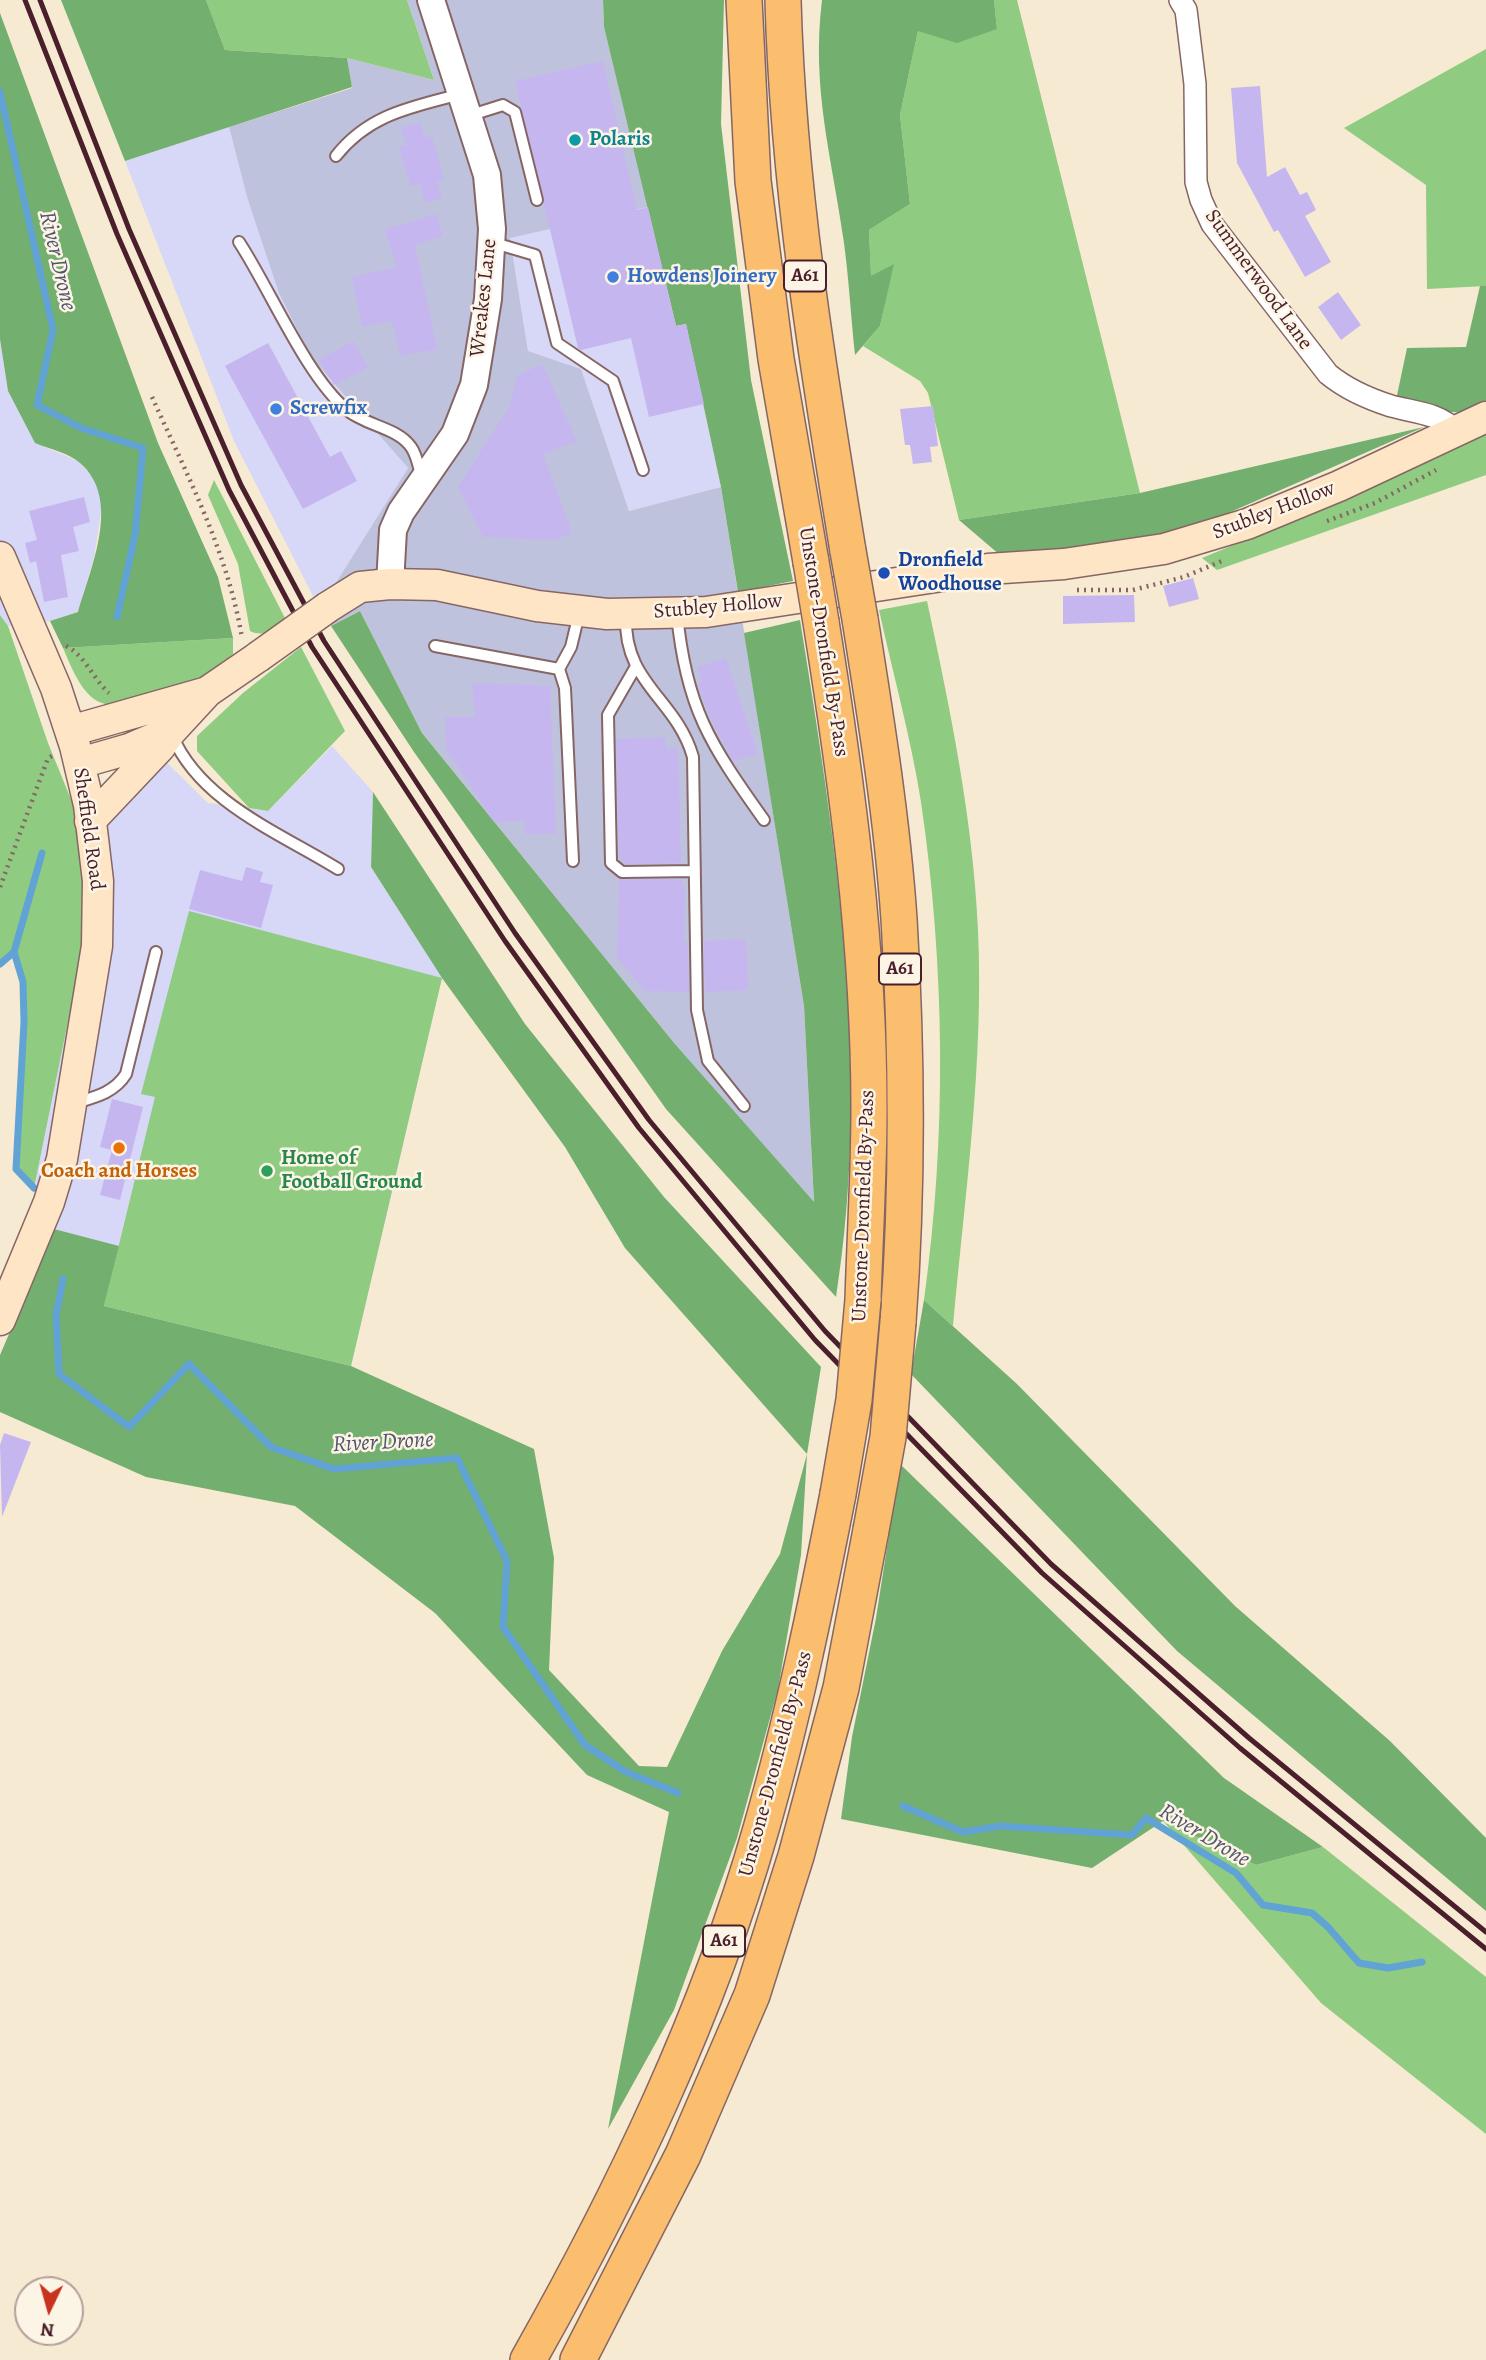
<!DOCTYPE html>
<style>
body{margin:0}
#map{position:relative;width:1486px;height:2360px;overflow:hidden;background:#f6ead2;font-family:Alegreya,serif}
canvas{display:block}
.north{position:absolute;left:14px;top:2276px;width:70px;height:70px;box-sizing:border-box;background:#fcf5e5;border:2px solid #b59f9b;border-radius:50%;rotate:185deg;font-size:19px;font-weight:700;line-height:28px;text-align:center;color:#4a1f2b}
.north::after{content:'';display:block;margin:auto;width:24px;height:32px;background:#c8321e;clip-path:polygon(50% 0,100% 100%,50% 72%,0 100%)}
</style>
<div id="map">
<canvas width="1486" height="2360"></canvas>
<div class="north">N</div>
</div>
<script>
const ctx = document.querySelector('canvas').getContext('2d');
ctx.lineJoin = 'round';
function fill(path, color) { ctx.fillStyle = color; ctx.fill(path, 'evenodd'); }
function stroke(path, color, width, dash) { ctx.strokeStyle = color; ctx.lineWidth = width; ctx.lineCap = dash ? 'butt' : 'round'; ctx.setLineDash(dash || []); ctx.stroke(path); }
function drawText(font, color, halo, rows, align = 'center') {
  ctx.font = font + ' Alegreya,serif'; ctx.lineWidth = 5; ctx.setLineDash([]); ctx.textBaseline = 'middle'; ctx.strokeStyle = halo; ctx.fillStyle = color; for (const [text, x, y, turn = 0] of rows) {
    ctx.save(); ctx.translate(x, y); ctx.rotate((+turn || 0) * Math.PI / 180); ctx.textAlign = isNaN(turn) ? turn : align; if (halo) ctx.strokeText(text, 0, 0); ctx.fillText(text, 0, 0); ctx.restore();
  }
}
fill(new Path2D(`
 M229,127L247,197L311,357L408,468L332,589L314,598L234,441L125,161Z
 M648,207L676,326L686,324L721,487L629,511L581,369L528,351L510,237Z
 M0,339L8,391L35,443L78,461L98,482L102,507L94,558L78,612L50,621L8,626L0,615Z
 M332,746L373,792L371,867L442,978L351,1366L118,1246L54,1229L34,1188L83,948L79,819L158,754L208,803L268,811Z`), '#d7d7f8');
fill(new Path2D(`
 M407,0H603L604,27L648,207L510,238L528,351L581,369L629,511L721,487L804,1006L814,1203L675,1044L422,733L360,611L331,626L314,598L332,589L408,468L311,357L279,293L247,197L229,127L352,88L347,58L434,80Z`), '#bfc2dd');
fill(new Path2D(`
 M206,0H407L434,80L347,58L225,50Z
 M994,0H1017L1140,493L959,520L928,393L920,381L863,346L880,326L893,265L871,277L869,230L910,204L900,115L918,31L997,29Z
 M1486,49V286L1427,289L1426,185L1344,128Z
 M1486,430V475L1217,570L1202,558L1364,491Z
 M214,480L286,620C274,629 265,638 250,631L238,564L208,495Z
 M927,601C950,709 973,818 978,930C984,1062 965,1194 953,1326L924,1300C947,1136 945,966 921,802C911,738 893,674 879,610Z
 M0,615L8,626L48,743L79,819L86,867L83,948L34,1188L16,1169L23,982L14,952L0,960Z
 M233,638V654C205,679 130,723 94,699C79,688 70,664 63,648Z
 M301,647L345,731L268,811L249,808L197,751V736L243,693Z
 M189,911L442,978L351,1366L104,1306L155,1097L141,1094Z
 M1163,1821L1256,1865L1323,1847L1486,1977V2134L1321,2003Z`), '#8fcb80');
fill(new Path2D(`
 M61,0H206L225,50L347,58L352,87L125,161Z
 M603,0H724L721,124L751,380L793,581L738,592L721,487L686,324L676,326L604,27Z
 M822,0H994L997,29L957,43L918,31L900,115L910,204L869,230L871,276L894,264L880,326L855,355C851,318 849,280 844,243C832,157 811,89 822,0Z
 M0,13L158,443L218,577L233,638L63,648L50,621L78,612C91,567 122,499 80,463C69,453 49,449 35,443L8,391L0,339Z
 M1480,286H1486V408C1459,419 1423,407 1396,400L1407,348L1466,347Z
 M1424,427L1192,529L1021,556L1000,555L959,520L1140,493Z
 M360,611L422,733L675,1044L814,1202L804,1006L744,633L800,620C836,842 872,1073 836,1297L666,1109L414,752L331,626Z
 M373,792L525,1024L664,1197L821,1367L807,1454L801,1555L778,1689L737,1838L674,2010L608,2129L669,1812L587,1775L435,1613L295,1506L146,1477L0,1412V1355L54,1229L119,1246L104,1306L351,1366L534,1449L554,1558L549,1670L639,1766L667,1767L722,1651L780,1554L807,1454L625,1248L565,1147L442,978L371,867Z
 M924,1300L1017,1384L1235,1606L1390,1741L1486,1838V1911L1177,1651L911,1374Z
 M900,1464L1224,1778L1323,1847L1256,1865L1163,1821L1092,1868L841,1819L852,1737L876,1618Z`), '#73af6e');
stroke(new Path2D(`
 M0,92L53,330L37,405L81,428L143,448L135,535L117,617
 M0,964L14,952
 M34,1188L16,1169L24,1022L23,982L14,952L42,853
 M63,1279L56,1315L59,1374L129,1427L189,1364L271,1447L334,1469L457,1458L507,1561L503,1627L585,1745L626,1772L678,1793
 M903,1806L963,1832L1000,1826L1132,1835L1146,1818L1236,1873L1263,1905L1312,1913L1328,1927L1359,1963L1388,1968L1422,1962`), '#60a3d4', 7);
fill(new Path2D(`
 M603,61L637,210L648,207L676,326L686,324L704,404L649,417L631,338L581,350L578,348L515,81Z
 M1260,86L1267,177L1285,167L1300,195L1307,192L1316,210L1305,216L1331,262L1305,277L1278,230L1274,232L1237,163L1231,88Z
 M420,122L425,138L432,136L444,179L437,181L442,198L425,203L420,184L411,187L399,147L406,145L401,128Z
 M436,214L443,236L415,245L437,349L400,356L392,321L362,327L352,277L397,267L385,230Z
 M1338,292L1361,325L1341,340L1318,307Z
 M353,341L368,367L334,385L319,360Z
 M268,343L330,457L341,451L357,481L303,509L225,366Z
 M542,364L577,441L543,454L572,533L553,540L483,537L458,487L509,407L517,376Z
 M933,406L938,446L930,447L932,462L913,464L910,445H905L900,409Z
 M84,497L90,522L73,527L79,551L61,555L68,597L44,602L36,561L30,563L25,543L37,540L29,511Z
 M1193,578L1199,599L1169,607L1163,586Z
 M1134,595L1135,622L1063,624V596Z
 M726,658L758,754L733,761L713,724L697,684L702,682L697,667Z
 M472,683L550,686L556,834H525L524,821L494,822L446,748L445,717H475Z
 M665,737L666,749L678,748L681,863L625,864L619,857L616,739Z
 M246,867L263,872L260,882L273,885L261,928L189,909L200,870L242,881Z
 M619,879H682V885L685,886L684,942H688L689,992L645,991L617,958Z
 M746,939L748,990L705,992L704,941Z
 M112,1099L143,1107L120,1200L100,1195L112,1150L100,1147Z
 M4,1433L31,1442L2,1517L0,1445Z`), '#c6b6f0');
const service = new Path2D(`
 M468,116L503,105L515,112L537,200
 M336,156C369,114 412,107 461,94
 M239,242C270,289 306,376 347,410C366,426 397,427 411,447C417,455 419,469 422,478
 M491,242L535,255L557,343L613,381L643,470
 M677,614C686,708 710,744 764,820
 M626,615C623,684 676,698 693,757L697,1010L708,1061L744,1106
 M435,646L559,669
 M635,668L608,715L611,863L622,872L695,871
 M172,735C200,802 280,833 338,869
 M573,861L565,688L559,669L571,647L579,614
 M75,1103C95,1097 114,1093 126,1074L156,952`);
const minor = new Path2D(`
 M1180,0L1186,10L1195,84L1196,182L1201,200L1212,224L1328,374C1345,388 1369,399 1391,406C1412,412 1441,413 1455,431`);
const tertiary = new Path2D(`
 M390,584L393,530L401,512L455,434L474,385L488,299L492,229L487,175L431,0`);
const secondary = new Path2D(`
 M0,557L56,688L75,746L89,805L98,881L97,946L62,1159L49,1202L0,1320
 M328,607L360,587L390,584L437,585L537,606L607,614L706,612L988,569L1064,564L1164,549L1247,524L1339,486L1486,417
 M70,731L204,693
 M80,763L129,749L164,734
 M90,821L160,747L171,731L207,692L258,657`);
const trunk = new Path2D(`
 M744,0L753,181L776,359L811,562
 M783,0C788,186 818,368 848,551
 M860,619C876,719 892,818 899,919C907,1053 908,1188 898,1322
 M821,622C847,783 869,946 869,1109C869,1172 865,1236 863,1300
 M528,2360C623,2192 708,2015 761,1829C793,1718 816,1606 838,1494
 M578,2360L683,2155L752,1995L796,1856L841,1688L871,1530`);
stroke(service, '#866665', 14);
stroke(minor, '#866665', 24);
stroke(tertiary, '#866665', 30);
stroke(secondary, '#866665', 33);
stroke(trunk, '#866665', 38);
stroke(new Path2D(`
 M152,397C187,475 228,553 242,638
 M1327,521L1375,503L1436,470
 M1077,590H1133L1184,577L1224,560
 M66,646C85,655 93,679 109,693
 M0,887L48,758L52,756`), '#866665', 4.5, [2, 5]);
stroke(service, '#fff', 10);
stroke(minor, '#fff', 21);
stroke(tertiary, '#fff', 26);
stroke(secondary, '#fde5c5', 30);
stroke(trunk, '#fabe6e', 35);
stroke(new Path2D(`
 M25,0L117,234L229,490L312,647L505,941L639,1128L815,1340L1042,1573L1240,1748L1486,1949
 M40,0L129,229L241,485L324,641L515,933L649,1120L825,1331L1051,1564L1249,1738L1486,1932`), '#4a1f2b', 5);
const secondaryBridge = new Path2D(`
 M258,657L328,607`);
const trunkBridge = new Path2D(`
 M848,551L860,619
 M811,562L821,622
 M838,1494L854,1400L863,1300
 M871,1530L888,1437L898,1322`);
stroke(secondaryBridge, '#866665', 33, []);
stroke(trunkBridge, '#866665', 38, []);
stroke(secondaryBridge, '#fde5c5', 30);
stroke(trunkBridge, '#fabe6e', 35);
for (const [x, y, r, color] of [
 [575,140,7,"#0f9aa8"],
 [613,277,7,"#3f7fe0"],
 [276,409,7,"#3f7fe0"],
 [884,573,7,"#1a4fb4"],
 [119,1148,7,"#e8710a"],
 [267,1171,7,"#2e9e5b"]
]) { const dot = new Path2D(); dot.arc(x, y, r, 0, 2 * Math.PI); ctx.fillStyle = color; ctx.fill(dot); stroke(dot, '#fcf5e5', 2.5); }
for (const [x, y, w] of [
 [805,276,42],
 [900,969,42],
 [724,1941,42]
]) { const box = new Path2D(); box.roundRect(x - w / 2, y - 15.5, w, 31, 5); ctx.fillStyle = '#fcf5e5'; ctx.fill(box); stroke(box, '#4a1f2b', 2); }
drawText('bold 19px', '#4a1f2b', null, [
 ["A61",805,276],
 ["A61",900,969],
 ["A61",724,1941]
]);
drawText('bold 21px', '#0d838f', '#fcf5e5', [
 ["Polaris",589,140]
], 'left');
drawText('bold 21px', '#366cbe', '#fcf5e5', [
 ["Howdens Joinery",627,277],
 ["Screwfix",290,409]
], 'left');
drawText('21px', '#4a1f2b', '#fcf5e5', [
 ["Summerwood Lane",1258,280,54],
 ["Wreakes Lane",484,298,-84],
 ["Stubley Hollow",1274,511,-21],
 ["Stubley Hollow",718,607,-5],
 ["Unstone-Dronfield By-Pass",823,642,81],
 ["Sheffield Road",88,829,82],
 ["Unstone-Dronfield By-Pass",864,1206,-88],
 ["Unstone-Dronfield By-Pass",776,1764,-75]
]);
drawText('bold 21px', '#164399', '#fcf5e5', [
 ["Dronfield",898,561],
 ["Woodhouse",898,585]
], 'left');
drawText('bold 21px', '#27864d', '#fcf5e5', [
 ["Home of",281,1159],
 ["Football Ground",281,1183]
], 'left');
drawText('bold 21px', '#c56008', '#fcf5e5', [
 ["Coach and Horses",119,1172]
]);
drawText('italic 23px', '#53546f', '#fcf5e5', [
 ["River Drone",57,261,77],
 ["River Drone",383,1443,-3],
 ["River Drone",1204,1836,31]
]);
</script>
